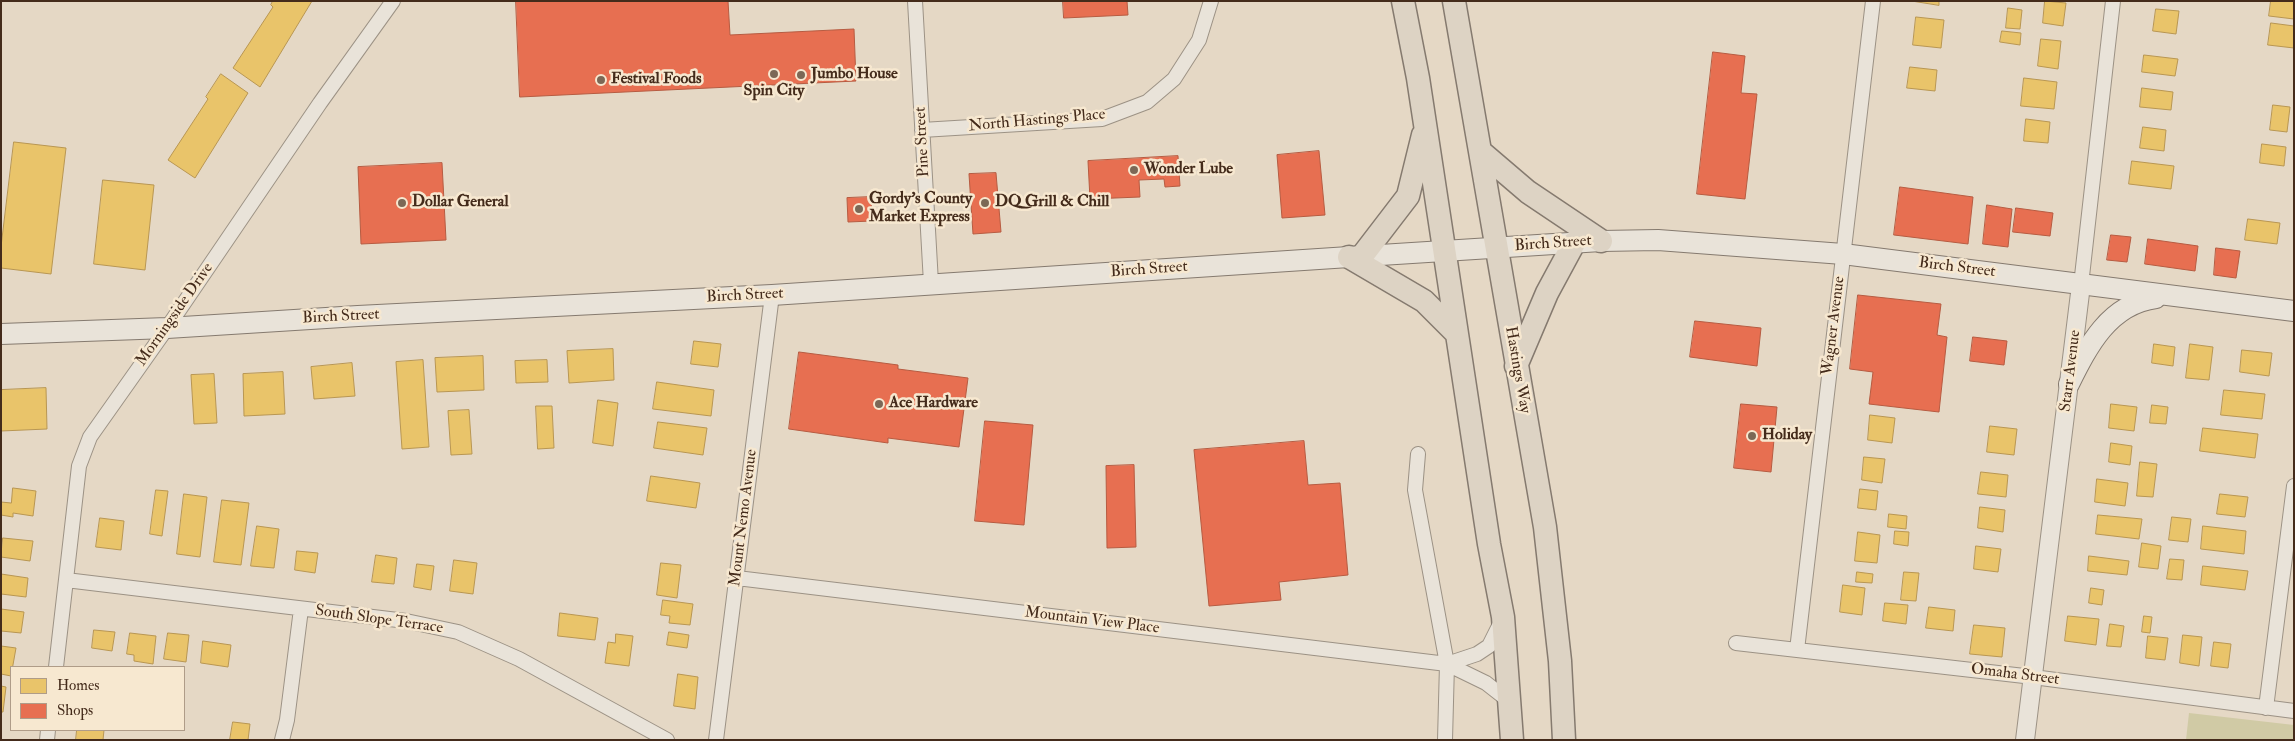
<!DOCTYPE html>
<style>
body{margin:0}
#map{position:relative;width:2295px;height:741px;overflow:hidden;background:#e5d8c5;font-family:"IM FELL Double Pica",serif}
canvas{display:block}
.frame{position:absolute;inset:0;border:2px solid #442b1b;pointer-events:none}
.legend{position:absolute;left:10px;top:666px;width:175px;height:65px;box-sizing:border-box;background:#f7e8d0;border:1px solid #af9c88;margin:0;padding:6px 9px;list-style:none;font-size:15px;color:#442b1b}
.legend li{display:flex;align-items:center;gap:10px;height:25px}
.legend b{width:25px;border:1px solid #af9c88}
</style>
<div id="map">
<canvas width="2295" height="741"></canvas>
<div class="frame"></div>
<ul class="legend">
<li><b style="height:14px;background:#e9c46a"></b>Homes</li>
<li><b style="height:14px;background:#e76f51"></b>Shops</li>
</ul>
</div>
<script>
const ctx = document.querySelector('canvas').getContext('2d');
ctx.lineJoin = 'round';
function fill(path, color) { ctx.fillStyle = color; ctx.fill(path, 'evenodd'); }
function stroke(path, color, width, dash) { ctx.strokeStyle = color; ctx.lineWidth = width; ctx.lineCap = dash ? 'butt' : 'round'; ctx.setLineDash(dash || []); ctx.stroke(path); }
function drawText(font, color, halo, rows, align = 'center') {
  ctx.font = font + ' "IM FELL Double Pica",serif'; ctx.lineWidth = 5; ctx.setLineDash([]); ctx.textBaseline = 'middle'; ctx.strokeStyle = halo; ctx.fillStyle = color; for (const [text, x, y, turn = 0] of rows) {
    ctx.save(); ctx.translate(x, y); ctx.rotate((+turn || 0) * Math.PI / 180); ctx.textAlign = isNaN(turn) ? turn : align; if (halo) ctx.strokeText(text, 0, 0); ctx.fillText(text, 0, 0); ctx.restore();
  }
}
fill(new Path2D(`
 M2189,713L2294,725V740H2186Z`), '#d0caa5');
const homes = new Path2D(`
 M273,1H312L260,87L233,68L273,7L271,5Z
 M1912,1H1939V5Z
 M2045,1L2066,3L2063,26L2043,23Z
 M2271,1H2294V19L2269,16Z
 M2008,8L2022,10L2020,29L2006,28Z
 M2156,9L2179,11L2176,34L2153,31Z
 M1916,17L1944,20L1941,48L1913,45Z
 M2271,23L2294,26V48L2268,45Z
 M2002,31L2021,33L2020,45L2000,42Z
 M2041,39L2061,41L2058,69L2038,66Z
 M2144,55L2178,59L2175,76L2142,72Z
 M1910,67L1937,70L1935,91L1907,88Z
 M221,74L248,93L195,178L168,160L208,99L206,97Z
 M2024,78L2057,82L2054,109L2021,106Z
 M2142,88L2173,92L2171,110L2140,107Z
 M2273,105L2290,107L2287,132L2270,130Z
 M2026,119L2050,122L2048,143L2024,141Z
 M2143,127L2166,130L2164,151L2140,148Z
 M14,142L66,148L51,274L1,268V247Z
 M2262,144L2286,147L2284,166L2260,163Z
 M2132,161L2174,166L2171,189L2129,184Z
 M103,180L154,185L145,270L94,264Z
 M2248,219L2280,223L2277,244L2245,240Z
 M694,341L721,344L718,367L691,364Z
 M2154,344L2175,347L2173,366L2152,363Z
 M2190,344L2213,347L2209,380L2186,378Z
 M613,349L614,380L569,383L567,351Z
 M2242,350L2272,353L2269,376L2240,372Z
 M483,356L484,390L437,392L435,358Z
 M423,360L429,447L402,449L396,362Z
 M547,360L548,382L516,383L515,361Z
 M352,363L355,396L314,399L311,367Z
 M283,372L285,414L244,416L243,374Z
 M214,374L217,423L194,424L191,375Z
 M657,382L714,390L711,416L653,409Z
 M46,388L47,429L1,431V390Z
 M2224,390L2265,394L2262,419L2221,415Z
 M598,400L618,403L613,446L593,443Z
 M2111,404L2137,407L2134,431L2109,428Z
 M2152,405L2168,407L2166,424L2150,423Z
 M536,406H552L554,448L538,449Z
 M469,410L472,454L451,455L448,411Z
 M1870,415L1895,418L1892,443L1868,440Z
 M658,422L707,428L703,455L654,448Z
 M1990,426L2017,429L2014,455L1987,452Z
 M2203,428L2258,434L2255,458L2200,451Z
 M2111,443L2132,446L2130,465L2109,462Z
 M1864,457L1885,459L1882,483L1862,480Z
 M2140,462L2157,464L2153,497L2137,496Z
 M1981,472L2008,475L2006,497L1978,494Z
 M651,476L700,483L696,508L647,501Z
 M2097,479L2128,483L2125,506L2095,502Z
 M13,488L36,491L33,516L13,513V517L1,515V502L11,503Z
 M1860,489L1878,491L1876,510L1858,508Z
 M156,490L168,491L162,536L150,534Z
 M184,494L207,497L200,557L177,554Z
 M2220,494L2248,497L2245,517L2217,514Z
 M222,500L249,503L241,565L214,562Z
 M1980,507L2005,510L2003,532L1978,528Z
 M1889,514L1907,516L1906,529L1888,527Z
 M2098,515L2142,519L2139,539L2096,534Z
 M2172,517L2191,519L2188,542L2169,540Z
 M100,518L124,521L121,550L96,547Z
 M257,526L279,529L274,568L251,566Z
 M2203,526L2246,531L2244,554L2201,549Z
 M1895,531L1909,532L1908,546L1894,544Z
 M1858,532L1880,535L1877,563L1855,561Z
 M3,538L33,541L30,561L1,557Z
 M2142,543L2161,546L2158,569L2139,567Z
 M1976,546L2001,549L1998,572L1974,569Z
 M297,551L318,553L315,573L295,570Z
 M376,555L397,558L394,584L372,582Z
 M2089,556L2129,561L2127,575L2088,571Z
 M2170,559L2184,560L2182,580L2167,579Z
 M454,560L477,563L473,594L450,591Z
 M661,563L681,565L677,598L657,595Z
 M417,564L434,566L431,590L414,587Z
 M2203,566L2248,571L2245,590L2201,585Z
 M1857,572L1873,574L1872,583L1856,582Z
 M1904,572L1919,573L1916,601L1901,600Z
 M1,574L28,578L26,597L1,594Z
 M1843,585L1865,588L1862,615L1840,612Z
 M2091,588L2104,590L2102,605L2089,603Z
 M663,600L693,604L690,625L669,623L670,616L661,615Z
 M1885,603L1908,605L1906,624L1883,621Z
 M1929,607L1955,610L1953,631L1926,628Z
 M1,609L24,612L21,633L1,631Z
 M560,613L598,618L595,640L558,636Z
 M2068,616L2099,619L2096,645L2065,641Z
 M2144,616L2152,617L2150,633L2142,632Z
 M2110,624L2124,626L2121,647L2107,646Z
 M1974,625L2005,628L2002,657L1970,654Z
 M94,630L115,632L112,651L92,648Z
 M669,632L689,635L687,648L667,645Z
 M130,633L156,636L153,664L134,661V655L127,654Z
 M168,633L189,635L186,662L164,659Z
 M616,634L633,636L629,666L605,663L608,642L615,643Z
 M2183,635L2202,637L2199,666L2180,663Z
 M2148,636L2168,638L2165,660L2146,658Z
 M203,641L231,645L228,667L201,663Z
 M2214,642L2231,644L2228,668L2211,666Z
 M1,646L16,648L11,676L1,674Z
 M678,674L698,677L695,709L674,706Z
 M1,686L6,687L3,712H1Z
 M233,722L250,724L248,740H230Z
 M77,730H104L103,740H76Z`);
fill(homes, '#e9c46a');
stroke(homes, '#b89652', 1);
const shops = new Path2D(`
 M516,1H728L730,35L854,29L856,81L520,97Z
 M1063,1H1127L1128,15L1064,18Z
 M1713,52L1745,56L1741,93L1757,94L1745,199L1697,194Z
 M1319,151L1325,215L1282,218L1277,155Z
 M1178,156L1180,186L1165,187L1164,179L1139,180L1140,197L1090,199L1088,161Z
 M442,163L446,240L361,244L358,167Z
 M996,173L1001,232L973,234L969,174Z
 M1900,187L1973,197L1968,244L1894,235Z
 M871,197L872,221L848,222L847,198Z
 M1987,205L2012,209L2008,247L1983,244Z
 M2016,208L2053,213L2050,236L2013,232Z
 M2111,235L2131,237L2127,262L2107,260Z
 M2148,239L2198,246L2195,271L2145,264Z
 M2216,248L2240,251L2236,278L2214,275Z
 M1858,295L1941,304L1937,335L1947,337L1939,412L1869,404L1873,372L1850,369Z
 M1695,321L1761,328L1757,366L1690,357Z
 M1973,337L2007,341L2004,365L1970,361Z
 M799,352L898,365V369L968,378L959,447L888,438V443L789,429Z
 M1741,404L1777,407L1771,472L1734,468Z
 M985,421L1033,425L1024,525L975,521Z
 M1304,441L1308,485L1340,483L1348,575L1279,582L1281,600L1209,606L1194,450Z
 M1134,465L1136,547L1107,548L1106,466Z`);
fill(shops, '#e76f51');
stroke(shops, '#b65b41', 1);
const minor = new Path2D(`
 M915,1L931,283
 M922,130L1102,119L1147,102L1174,79L1199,40L1211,1
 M2081,285L2113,1
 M1418,454L1415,490L1447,664L1445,740
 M737,578L1447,664L1477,654L1489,646L1501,622
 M66,580L406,621L458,632L519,659L667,740
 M1736,643L2033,677L2294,711
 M1797,650L1873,1
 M1447,664L1486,683L1509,701
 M56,667L79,466L90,437L167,328L320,103L393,1
 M2266,708L2294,486
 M47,740L48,730
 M282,740L287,720L301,609
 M716,740L772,295`);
const tertiary = new Path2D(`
 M2025,740L2081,285`);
const secondary = new Path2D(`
 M1,334L167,328L358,316L772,295L1349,257L1601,241L1658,240L1843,254L2294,311
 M2069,384C2088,346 2109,304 2156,298`);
const primary = new Path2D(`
 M1403,1L1418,78L1489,544L1503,617L1512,740
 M1454,1L1545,527L1560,661L1564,740
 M1480,151L1528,192L1601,241
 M1362,256L1408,196L1423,135
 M1349,257L1424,301L1457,334
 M1516,366L1547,293L1574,243`);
stroke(minor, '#9c9285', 16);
stroke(tertiary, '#9c9285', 20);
stroke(secondary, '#857a6f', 22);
stroke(primary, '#857a6f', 25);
stroke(minor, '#e9e3d9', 14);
stroke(tertiary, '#e9e3d9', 18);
stroke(secondary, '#e9e3d9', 20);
stroke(primary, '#ddd3c4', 22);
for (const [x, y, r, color] of [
 [774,74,5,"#7c6856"],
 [801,75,5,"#7c6856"],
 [601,80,5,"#7c6856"],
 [1134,170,5,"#7c6856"],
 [402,203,5,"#7c6856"],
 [985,203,5,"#7c6856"],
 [859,209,5,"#7c6856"],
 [879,404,5,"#7c6856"],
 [1752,436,5,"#7c6856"]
]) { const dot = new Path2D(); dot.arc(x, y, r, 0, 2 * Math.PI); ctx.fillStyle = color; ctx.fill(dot); stroke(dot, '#f7e8d0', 2); }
drawText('bold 16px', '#442b1b', '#f7e8d0', [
 ["Jumbo House",811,75],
 ["Festival Foods",611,80],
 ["Spin City",774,92,"center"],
 ["Wonder Lube",1144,170],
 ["Gordy's County",869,200],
 ["Market Express",869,218],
 ["Dollar General",412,203],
 ["DQ Grill & Chill",995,203],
 ["Ace Hardware",889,404],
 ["Holiday",1762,436]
], 'left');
drawText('16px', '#442b1b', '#f7e8d0', [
 ["North Hastings Place",1037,121,-5],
 ["Pine Street",923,142,-93],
 ["Birch Street",1553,244,-4],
 ["Birch Street",1957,268,7],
 ["Birch Street",1149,270,-4],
 ["Birch Street",745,296,-3],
 ["Morningside Drive",175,315,-55],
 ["Birch Street",341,317,-3],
 ["Wagner Avenue",1834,326,-83],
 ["Hastings Way",1517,370,80],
 ["Starr Avenue",2071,371,-83],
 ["Mount Nemo Avenue",744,518,-83],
 ["South Slope Terrace",379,620,8],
 ["Mountain View Place",1092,621,7],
 ["Omaha Street",2015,675,7]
]);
</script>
